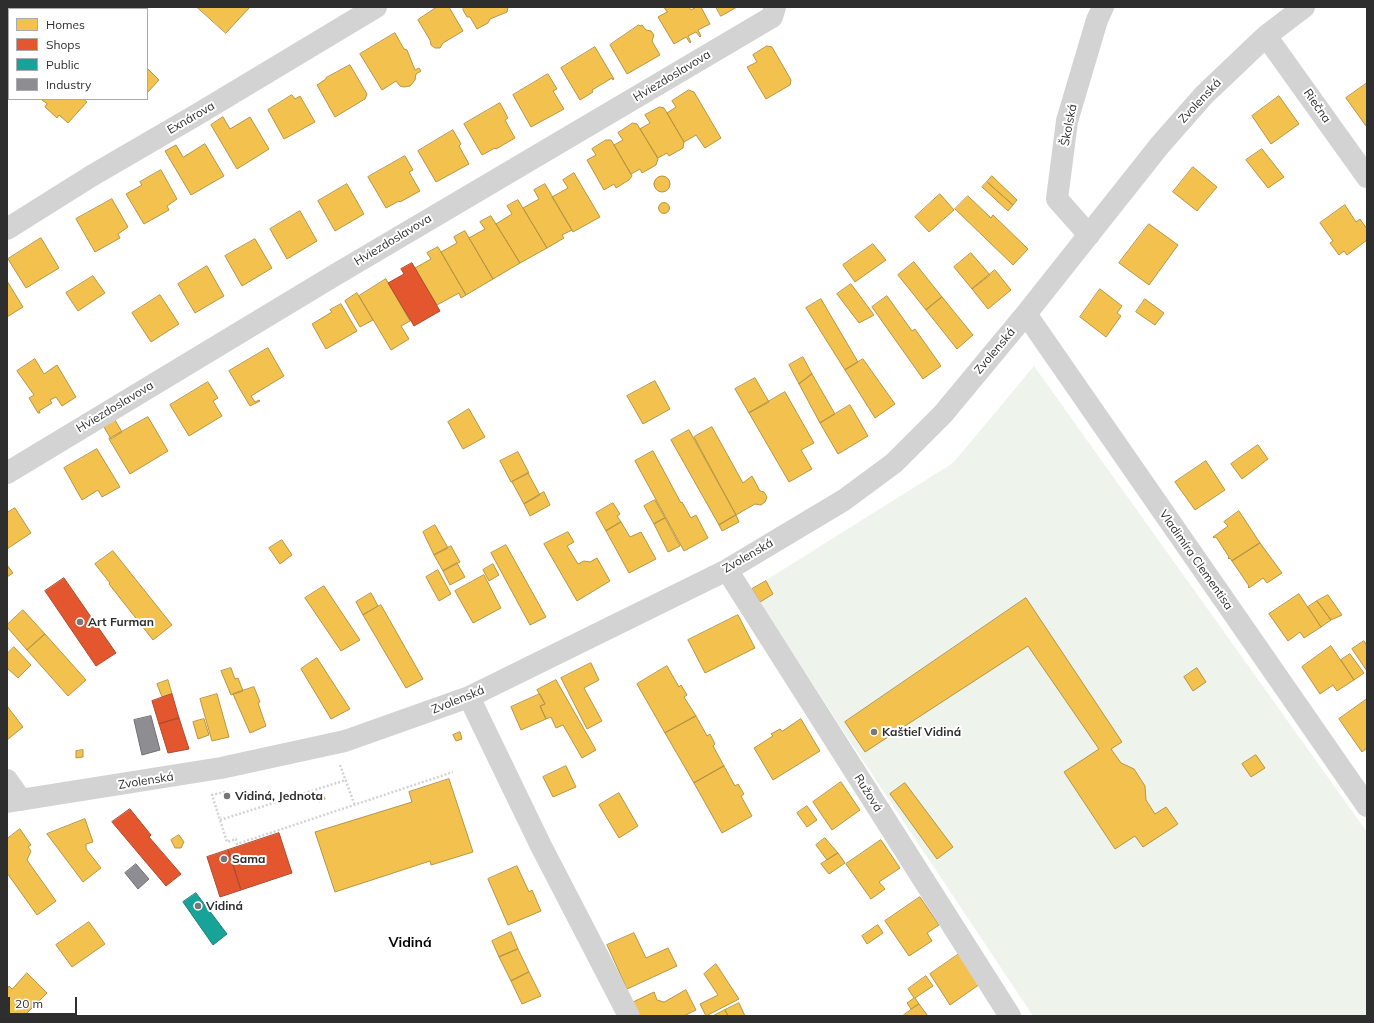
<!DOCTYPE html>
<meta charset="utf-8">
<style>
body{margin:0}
#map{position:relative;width:1374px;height:1023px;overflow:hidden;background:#fff;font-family:Mulish,sans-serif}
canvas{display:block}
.frame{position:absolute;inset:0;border:8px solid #2e2e2e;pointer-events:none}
.legend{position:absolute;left:8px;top:8px;width:140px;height:92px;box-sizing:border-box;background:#fff;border:1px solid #ababab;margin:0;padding:5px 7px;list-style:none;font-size:12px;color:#2e2e2e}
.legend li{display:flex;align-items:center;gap:8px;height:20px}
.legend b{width:20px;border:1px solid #ababab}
.scale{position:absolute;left:8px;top:997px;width:69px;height:18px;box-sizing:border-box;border:2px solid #2e2e2e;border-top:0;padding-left:5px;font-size:12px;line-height:14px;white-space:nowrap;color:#2e2e2e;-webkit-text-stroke:3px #fff;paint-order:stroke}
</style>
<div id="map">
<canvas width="1374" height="1023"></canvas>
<div class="frame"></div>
<ul class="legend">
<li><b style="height:11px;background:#f2c14e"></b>Homes</li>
<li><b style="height:11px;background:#e4572e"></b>Shops</li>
<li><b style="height:11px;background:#17a398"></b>Public</li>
<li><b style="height:11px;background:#8d8d92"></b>Industry</li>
</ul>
<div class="scale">20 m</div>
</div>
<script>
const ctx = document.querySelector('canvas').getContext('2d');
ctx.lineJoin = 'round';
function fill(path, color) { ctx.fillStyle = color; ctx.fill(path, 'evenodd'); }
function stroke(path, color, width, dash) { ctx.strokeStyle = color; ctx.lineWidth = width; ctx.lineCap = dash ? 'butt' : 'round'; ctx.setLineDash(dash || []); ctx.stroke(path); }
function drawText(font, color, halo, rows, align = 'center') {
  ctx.font = font + ' Mulish,sans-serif'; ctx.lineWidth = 4; ctx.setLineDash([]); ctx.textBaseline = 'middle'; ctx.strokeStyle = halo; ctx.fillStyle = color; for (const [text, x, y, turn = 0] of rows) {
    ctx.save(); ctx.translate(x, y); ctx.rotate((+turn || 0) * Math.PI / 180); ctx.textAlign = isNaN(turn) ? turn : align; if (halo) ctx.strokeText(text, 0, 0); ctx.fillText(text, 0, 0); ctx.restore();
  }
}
fill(new Path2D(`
 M1034,366L1367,832V1016H1033L838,723L752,589L953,463Z`), '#eef3ec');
const homes = new Path2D(`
 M197,7H250L226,33Z
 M437,7H449L463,31L443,43L440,48H435L431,45L430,40L418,20Z
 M464,7H508L507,12L490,19L488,23L477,29L470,17H467L463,10Z
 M664,7H689L691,10L696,7H701L710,24L698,30L701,36L700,37L696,32L688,36L691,42L690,43L686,37L674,44L658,17L667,12Z
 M716,7H737L721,16Z
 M639,25L640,26L642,25L646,30L651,31L654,35L652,41L660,55L627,74L610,45Z
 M395,33L404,49L407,50L415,70L419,68L421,71L416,74L415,80L410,86L404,87L400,86L396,81L382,90L360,54Z
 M767,46L772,47L791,80L790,85L766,99L747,67L757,62L753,55Z
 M595,47L614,79L613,80L612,78L592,90L593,92L580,100L561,68Z
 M350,65L367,94L365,99L335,117L317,85L326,79V78Z
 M147,68L159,80L147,93Z
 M548,74L557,89L553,91L564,109L531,127L513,95Z
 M1367,83V125L1366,126L1346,98Z
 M689,90L694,92L721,138L705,148L696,135L684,142L667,113L676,107L672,101Z
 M292,95L295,99L300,96L315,122L284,139L268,110Z
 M1279,96L1299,124L1271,144L1252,116Z
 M41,99H83L87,102L68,123L59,115L57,118L45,107L47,104Z
 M500,103L508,118L505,120L515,138L496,149L495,148L482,155L464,124Z
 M660,107L664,108L667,113L684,142L683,148L669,156L667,153L658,158L640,129L650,123L645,115Z
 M223,117L230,129L250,117L269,149L237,169L211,125Z
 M633,123L637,124L658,159L656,165L642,173L640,169L631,174L614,145L623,140L618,133Z
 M453,130L461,144L459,146L469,164L436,182L418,151Z
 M606,140H611L632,176L629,180L616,188L614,184L604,190L587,160L596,155L592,149Z
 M205,144L224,176L191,195L165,151L176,145L183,157Z
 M1262,149L1284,177L1268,188L1246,160Z
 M405,156L413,170L409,172L420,191L400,202L399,201L386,208L368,177Z
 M1193,167L1217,187L1197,211L1173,192Z
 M161,170L177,199L167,206L169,210L144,224L126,194L142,185L140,182Z
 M574,173L600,217L573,232L552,197L568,188L563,180Z
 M654 184a8 8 0 1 1 16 0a8 8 0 1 1-16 0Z
 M992,176L1017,200L1013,205L987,182Z
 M987,182L1013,205L1008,211L982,187Z
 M347,184L364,214L335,231L318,201Z
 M545,184L572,230L562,235L564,238L547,248L523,208L539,199L534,190Z
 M940,194L954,210L929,232L915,217Z
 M968,196L991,218L993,215L1028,249L1013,265L955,209Z
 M112,199L128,227L118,234L120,238L95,252L76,219Z
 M518,200L547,248L520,263L496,224L512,214L507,206Z
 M658.5 208a5.5 5.5 0 1 1 11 0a5.5 5.5 0 1 1-11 0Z
 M1345,205L1356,222L1360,219L1367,229V240L1347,255L1344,251L1339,255L1330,243L1333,241L1320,223Z
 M300,211L317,241L287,259L270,229Z
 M491,216L520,263L493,279L469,238L485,229L480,222Z
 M1149,224L1178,245L1149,285L1119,263Z
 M465,231L493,279L466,295L441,252L457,243L454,237Z
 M41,238L59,268L26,288L8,259Z
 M255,239L272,268L242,286L225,256Z
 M873,244L886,260L855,282L843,265Z
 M438,247L466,295L461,298L459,293L437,305L415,268L431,259L427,253Z
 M971,253L990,275L972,289L954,267Z
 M914,262L942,297L926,310L898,275Z
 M207,266L224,296L195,313L178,284Z
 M995,270L1011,290L988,309L972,289Z
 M93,276L105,293L78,311L66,293Z
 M386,279L410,321L401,326L409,339L391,350L359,296Z
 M7,281L23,307L7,317Z
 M851,284L874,315L859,323L837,294Z
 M1100,289L1122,306L1117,313L1121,316L1106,337L1080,317Z
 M357,293L373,320L360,327L345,301Z
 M160,295L179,324L151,342L132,313Z
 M887,296L912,331L915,329L941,366L923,379L872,307Z
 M942,297L973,335L957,349L926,310Z
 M821,299L858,362L845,370L806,308Z
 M1145,299L1164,313L1155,325L1136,312Z
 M341,304L357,331L326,349L312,324L332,312L330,310Z
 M268,348L284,376L251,396L255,402L259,400L260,401L250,406L229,371Z
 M803,357L812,374L799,384L789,365Z
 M35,359L44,374L57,365L76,397L62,406L56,397L50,400L52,403L39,411L40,413H38L29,398L34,395L17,371Z
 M863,359L895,404L875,418L845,370Z
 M812,374L835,414L820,423L799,384Z
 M755,378L769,402L749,413L735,389Z
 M655,381L670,409L643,424L627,396Z
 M208,382L218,398L213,401L222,416L189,436L170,405Z
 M785,392L814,443L801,450L812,469L789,482L749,413Z
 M850,405L868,436L838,454L820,423Z
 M469,409L485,437L463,449L448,422Z
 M148,417L168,451L130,474L109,439Z
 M115,420L122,432L111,439L104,427Z
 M712,427L743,483L752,476L760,491L764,492L767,497L765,502L761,505L755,504L736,515L694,437Z
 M689,430L736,515L719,525L671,440Z
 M1258,445L1268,459L1242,479L1231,464Z
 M97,449L120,487L102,497L98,490L82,500L64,468Z
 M653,451L681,503L682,502L691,518L696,515L708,538L684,551L635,461Z
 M518,452L529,473L511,482L500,461Z
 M1206,461L1225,490L1195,510L1175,482Z
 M528,473L540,495L524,504L512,482Z
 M544,492L550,505L530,516L524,504Z
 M655,500L665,518L654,524L644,506Z
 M613,503L620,514L617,516L621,522L606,531L596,513Z
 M15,508L31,533L7,549V513Z
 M1239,511L1260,543L1232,561L1230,558L1229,559L1228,558L1229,557L1216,537L1214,538L1213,537L1228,526L1224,522Z
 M736,515L739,522L722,531L719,525Z
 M665,518L680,546L668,552L654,524Z
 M621,522L630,537L641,532L656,559L629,573L606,531Z
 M435,525L448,548L434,555L423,532Z
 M568,532L574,542L567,546L578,564L584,561L590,562L597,558L610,581L577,601L544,544Z
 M282,540L292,555L280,564L269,548Z
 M1260,543L1282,573L1267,583L1263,578L1249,588L1248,587L1249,586L1232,561Z
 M506,545L546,617L530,625L491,553Z
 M451,546L460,562L443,571L434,555Z
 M113,551L172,625L153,640L109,584L110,583L95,564Z
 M457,563L465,577L450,585L443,571Z
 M493,564L499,575L489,581L483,570Z
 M7,565L13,573L7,577Z
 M438,570L451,594L439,601L426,577Z
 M484,575L501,608L473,623L455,591Z
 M766,581L773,594L760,602L752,589Z
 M324,586L360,640L341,651L305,598Z
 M371,593L378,606L363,615L356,602Z
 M1299,594L1321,627L1304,638L1300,632L1288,641L1269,614Z
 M1328,595L1342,615L1331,620L1317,601Z
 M1026,598L1122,742L1111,749L1121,763L1134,769L1145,786L1146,800L1155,814L1166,807L1178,824L1143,847L1135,836L1115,849L1064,772L1099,749L1028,646L865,752L845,722Z
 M1317,601L1331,620L1321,627L1308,607Z
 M381,605L423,679L406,688L363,615Z
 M23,610L45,634L27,650L7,627V625Z
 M738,615L755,648L705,673L688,640Z
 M45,634L86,680L68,696L27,650Z
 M1364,641L1367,646V671L1352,649Z
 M1331,646L1354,680L1337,691L1333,685L1320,694L1302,667Z
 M14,647L31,665L18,678L7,668V654Z
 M1350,654L1364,673L1354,680L1341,660Z
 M317,658L350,709L331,719L301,669Z
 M591,663L599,680L584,688L602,721L587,729L561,678Z
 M667,666L679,687L681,685L687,695L684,697L696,716L665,733L637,684Z
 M231,668L235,679L238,678L243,691L231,695L221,671Z
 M1197,668L1206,682L1193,691L1184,677Z
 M168,680L172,694L162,697L157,684Z
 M556,680L596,750L582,758L563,725L556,728L551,717L546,719L540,706L545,704L537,690Z
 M254,687L260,702L258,703L266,726L250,733L233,694Z
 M217,694L229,737L212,741L200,699Z
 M540,694L545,704L540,706L546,719L521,730L511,707Z
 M1367,699V748L1362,752L1339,719Z
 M7,706L23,727L7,740Z
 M696,716L707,736L710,734L715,744L713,746L724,766L694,783L665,733Z
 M204,719L209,735L198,739L193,722Z
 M801,719L820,751L773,780L754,748L773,736L771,734L780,729L782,731Z
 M460,732L462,739L456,741L453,735Z
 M83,750V757L76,758V751Z
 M1256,755L1265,768L1251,777L1242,764Z
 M566,766L576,787L553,797L543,777Z
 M724,766L735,786L738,784L744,794L741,796L752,816L722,833L694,783Z
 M449,779L473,852L431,865L430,861L335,892L315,832L412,802L409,792Z
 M841,782L860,810L832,830L813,802Z
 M905,783L953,847L937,859L890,794Z
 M322,793L325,799L319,802L316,796Z
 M619,793L638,826L619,838L599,805Z
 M807,806L817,820L807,827L797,813Z
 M85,819L93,842L86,844V849L101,868L83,882L47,834Z
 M20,829L31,845L28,847L31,851L27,860L56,901L37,915L7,873V839Z
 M179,835L184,842L181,848H175L171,840Z
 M825,838L838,853L827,860L816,845Z
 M881,840L900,868L879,882L885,889L871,899L846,864Z
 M838,853L845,863L829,874L821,864Z
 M517,866L529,892L532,890L541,911L508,925L488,879Z
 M920,897L939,925L927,933L932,941L909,956L885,921Z
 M89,922L105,944L72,967L56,945Z
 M878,925L883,933L867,944L862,936Z
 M511,932L518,949L499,957L492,941Z
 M634,933L646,958L668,948L677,966L627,989L607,945Z
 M518,949L529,972L511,981L499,957Z
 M959,954L980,984L950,1005L930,974Z
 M716,964L739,999L706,1016L700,1004L718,995L704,974Z
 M529,972L541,996L522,1004L511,981Z
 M27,973L47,993L24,1016H7V989L9,986L12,989Z
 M926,976L933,986L915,998L919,1004L911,1009L907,1003L914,998L908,989Z
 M686,990L696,1010L684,1016H640L633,1002L654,992L657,1000L664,1002Z
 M739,1003L745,1016H728L725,1010Z
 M919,1004L928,1016H905L904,1015Z
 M725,1010L728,1016H713Z`);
fill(homes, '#f2c14e');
stroke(homes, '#b79544', 1);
const shops = new Path2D(`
 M412,263L440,311L414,326L388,283L404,274L401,269Z
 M64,578L116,653L96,666L45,591Z
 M172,694L179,718L159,724L152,701Z
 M179,718L189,749L168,753L159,724Z
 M130,809L151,835L149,837L181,874L166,886L112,822Z
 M279,833L292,873L241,890L228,850Z
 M228,850L241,890L220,897L207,857Z`);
fill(shops, '#e4572e');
stroke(shops, '#ad4b2e', 1);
const public = new Path2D(`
 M196,893L227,934L213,945L183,902Z`);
fill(public, '#17a398');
stroke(public, '#1e8078', 1);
const industry = new Path2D(`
 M151,716L160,750L142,755L134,720Z
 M136,864L149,879L138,889L125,873Z`);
fill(industry, '#8d8d92');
stroke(industry, '#707074', 1);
stroke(new Path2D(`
 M340,765L355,806
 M225,792L212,795L227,842L236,839L237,844L453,772
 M220,820L346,780`), '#d3d3d3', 2.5, [2, 2]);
stroke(new Path2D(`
 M1266,36L1367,177
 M7,229L93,175L198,114L376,7
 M1089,235L1057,199L1067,121L1097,20L1103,7
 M1026,314L1367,806
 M7,473L335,275L772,17L775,7
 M727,570L1010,1016
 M469,697L541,846L629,1016
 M7,780L21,800
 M7,802L221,768L345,741L469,697L727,570L844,500L894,463L943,414L1026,314L1160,145L1204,95L1266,36L1304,7`), '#d3d3d3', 22);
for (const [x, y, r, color] of [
 [80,622,4,"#777"],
 [874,732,4,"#777"],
 [227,796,4,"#777"],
 [224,859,4,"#777"],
 [198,906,4,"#777"]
]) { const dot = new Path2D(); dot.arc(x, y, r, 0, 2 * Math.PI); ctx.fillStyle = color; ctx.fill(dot); stroke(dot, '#fff', 1.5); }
drawText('12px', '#2e2e2e', '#fff', [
 ["Hviezdoslavova",672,76,-31],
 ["Zvolenská",1200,101,-47],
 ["Riečna",1317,106,55],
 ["Exnárova",191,118,-30],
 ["Školská",1069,125,-79],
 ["Hviezdoslavova",393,240,-31],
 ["Zvolenská",995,351,-50],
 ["Hviezdoslavova",115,407,-31],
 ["Zvolenská",748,556,-30],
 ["Vladimíra Clementisa",1196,560,55],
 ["Zvolenská",458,700,-22],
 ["Zvolenská",146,781,-9],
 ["Ružová",868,793,58]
]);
drawText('bold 12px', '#2e2e2e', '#fff', [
 ["Art Furman",88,622],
 ["Kaštieľ Vidiná",882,732],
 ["Vidiná, Jednota",235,796],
 ["Sama",232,859],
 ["Vidiná",206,906]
], 'left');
drawText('bold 14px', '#000', '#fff', [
 ["Vidiná",410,943]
]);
</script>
